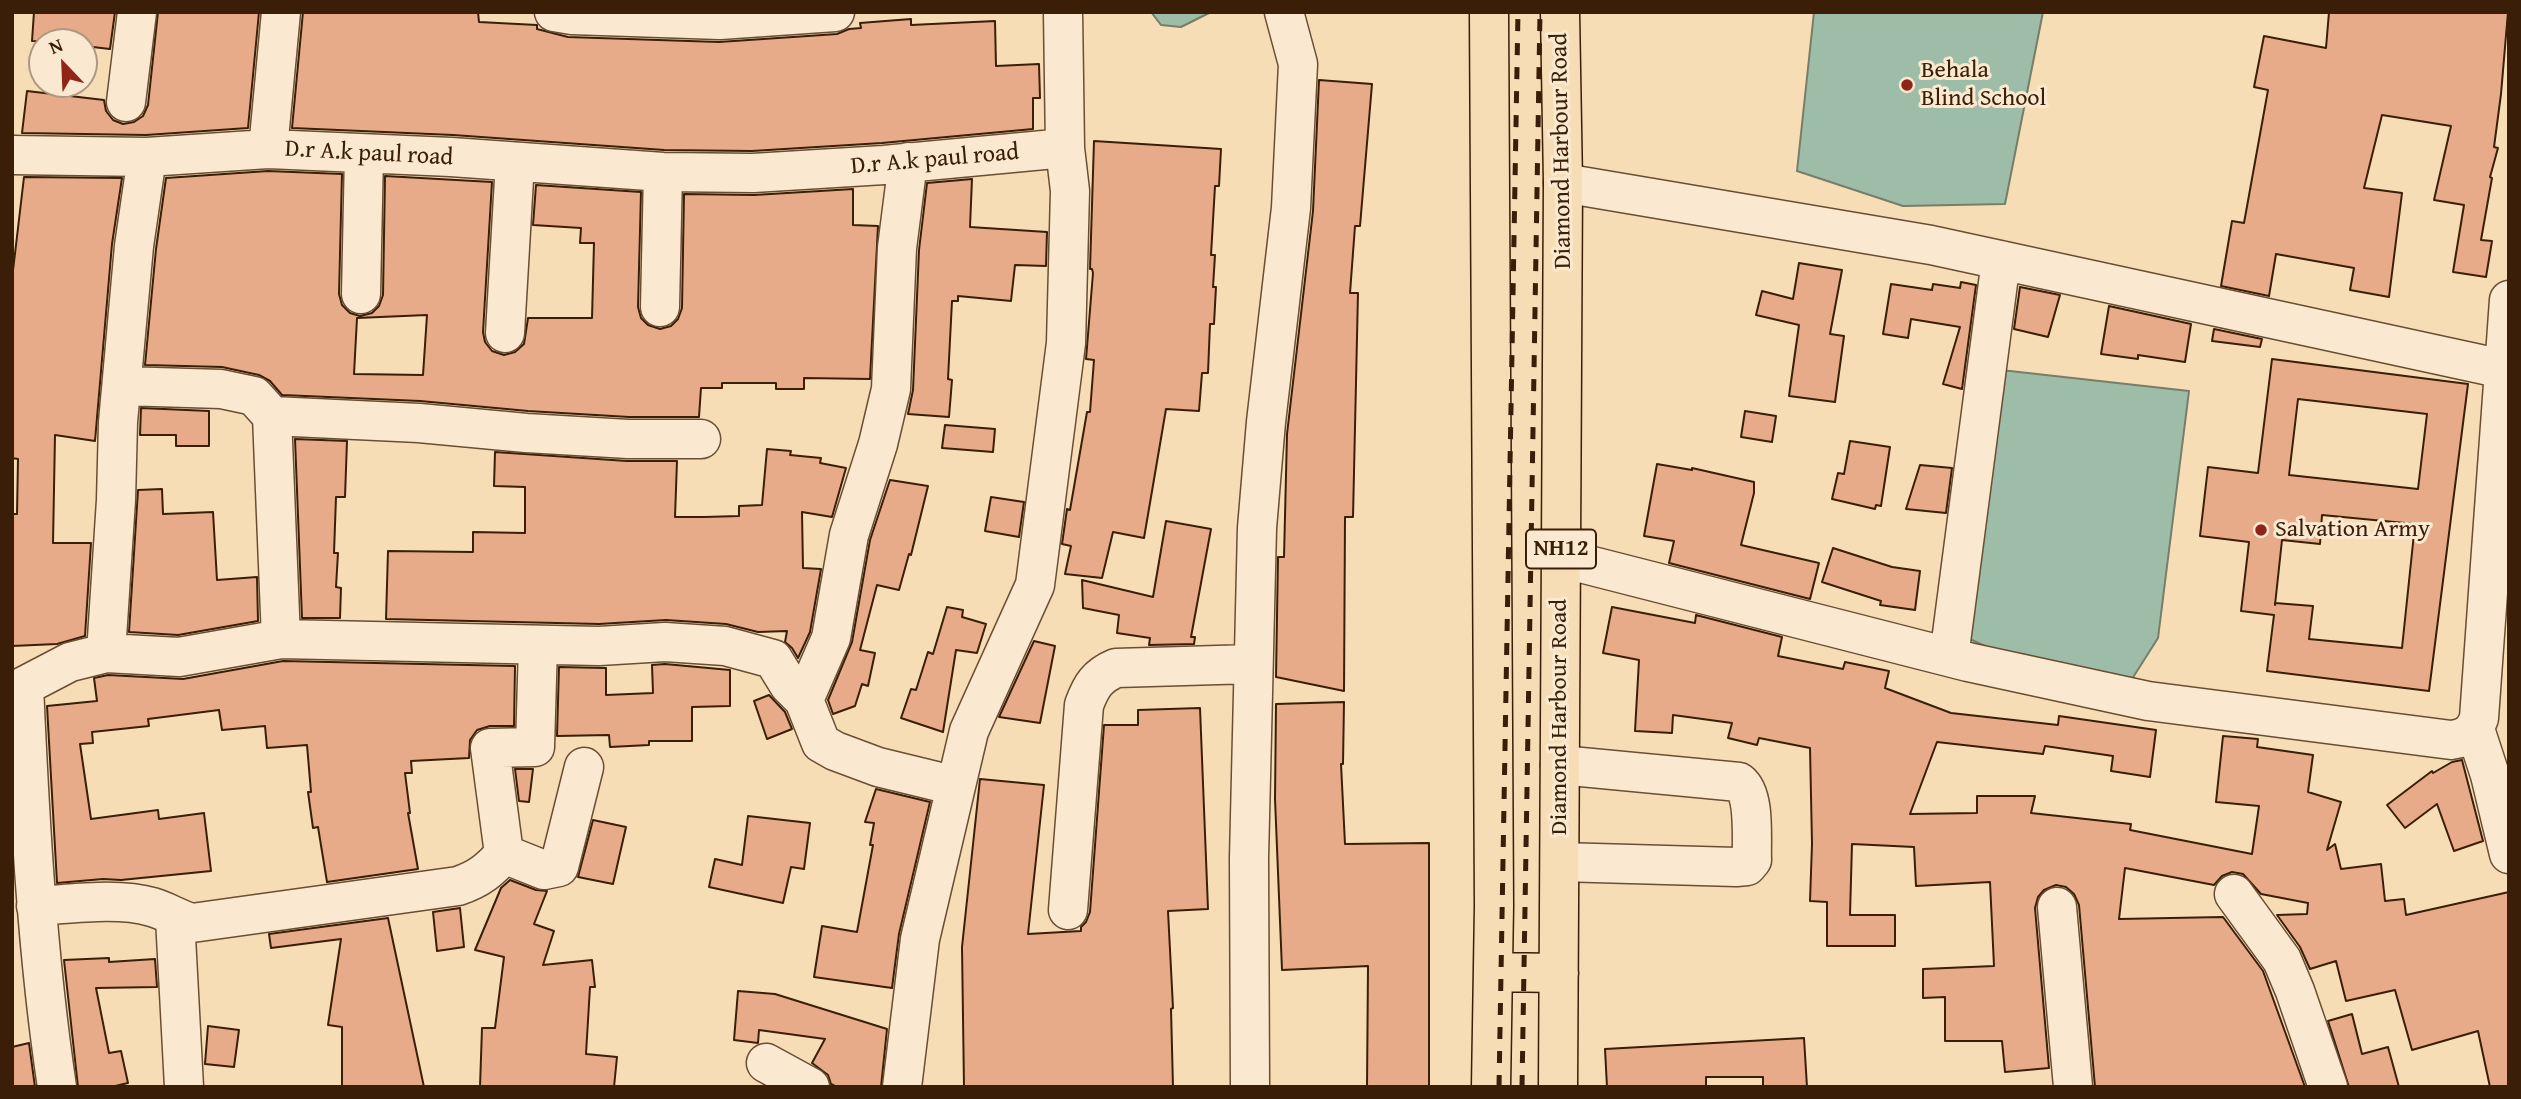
<!DOCTYPE html>
<style>
body{margin:0}
#map{position:relative;width:2521px;height:1099px;overflow:hidden;background:#f7ddb6;font-family:"Gentium Book Plus",serif}
canvas{display:block}
.frame{position:absolute;inset:0;border:14px solid #3a1e07;pointer-events:none}
.north{position:absolute;left:28px;top:28px;width:70px;height:70px;box-sizing:border-box;background:#fae9d0;border:2px solid #ad9880;border-radius:50%;rotate:337deg;font-size:19px;font-weight:700;line-height:28px;text-align:center;color:#3a1e07}
.north::after{content:'';display:block;margin:auto;width:24px;height:32px;background:#8f2418;clip-path:polygon(50% 0,100% 100%,50% 72%,0 100%)}
</style>
<div id="map">
<canvas width="2521" height="1099"></canvas>
<div class="frame"></div>
<div class="north">N</div>
</div>
<script>
const ctx = document.querySelector('canvas').getContext('2d');
ctx.lineJoin = 'round';
function fill(path, color) { ctx.fillStyle = color; ctx.fill(path, 'evenodd'); }
function stroke(path, color, width, dash) { ctx.strokeStyle = color; ctx.lineWidth = width; ctx.lineCap = dash ? 'butt' : 'round'; ctx.setLineDash(dash || []); ctx.stroke(path); }
function drawText(font, color, halo, rows, align = 'center') {
  ctx.font = font + ' "Gentium Book Plus",serif'; ctx.lineWidth = 6; ctx.setLineDash([]); ctx.textBaseline = 'middle'; ctx.strokeStyle = halo; ctx.fillStyle = color; for (const [text, x, y, turn = 0] of rows) {
    ctx.save(); ctx.translate(x, y); ctx.rotate((+turn || 0) * Math.PI / 180); ctx.textAlign = isNaN(turn) ? turn : align; if (halo) ctx.strokeText(text, 0, 0); ctx.fillText(text, 0, 0); ctx.restore();
  }
}
const water = new Path2D(`
 M1151,12H1211L1181,27L1161,25Z
 M1814,12H2043L2005,204L1903,206L1797,171Z
 M2001,370L2189,391L2158,638L2132,679L2043,673L1959,634Z`);
fill(water, '#9ebda8');
stroke(water, '#767d68', 2);
const building = new Path2D(`
 M34,12H115L110,49L84,46V42L32,41Z
 M158,12H259L248,128L146,135L22,133L27,91L104,100L106,111L113,120L123,124L134,122L143,116L148,105Z
 M303,12H478L479,22L537,25V29L568,37L719,42L837,34L849,29L861,28L860,23L911,19V25L995,21L996,66L1039,64L1040,98H1033V129L882,143L752,151L664,150L453,135L292,128Z
 M2329,12H2508L2501,94L2494,147L2498,148L2490,177L2492,178L2481,240L2492,241L2486,277L2453,272L2464,205L2434,200L2451,126L2382,115L2364,188L2402,193L2389,297L2350,290L2354,268L2276,254L2269,296L2221,286L2232,221L2244,223L2268,90L2254,87L2264,36L2326,48Z
 M1319,80L1372,84L1360,226H1355L1350,293H1358L1353,517H1345L1344,691L1276,677L1278,557H1284L1287,434L1313,211Z
 M1094,141L1221,149L1219,186H1215L1211,255H1215L1213,287H1216L1214,324H1210L1208,373H1202L1199,411L1166,409L1144,538L1113,532L1102,578L1065,574L1071,546L1062,544L1067,509L1070,510L1087,412H1090L1094,360L1086,359L1093,273L1092,269H1090Z
 M268,171L342,174L339,294L342,305L350,313L360,316L372,313L379,306L383,295L385,176L492,182L483,332L485,342L492,351L504,355L515,352L524,344L528,318H592L594,243H580L581,228L533,225L536,185L641,192L638,307L641,318L648,325L660,329L671,326L678,319L682,308L684,194L754,195L853,189V225L878,226L870,379L804,378V389H776V383H722V388H701L699,417H629L528,411L420,401L282,395L270,381L259,375L222,367L145,365L156,249L166,178ZM427,315L423,375L354,374L357,318Z
 M24,177L122,178L112,244L95,441L55,435L53,543H91L85,636L57,644L12,646V514H17L18,459L12,458V279Z
 M972,179L970,227L1047,232L1046,266L1015,265L1011,301L958,296V301H952L948,379L952,380L949,417L908,414L913,390L919,250L927,183Z
 M1799,263L1842,270L1830,334L1844,336L1835,402L1789,396L1799,325L1756,315L1762,291L1793,299Z
 M1961,282L1976,285L1962,389L1943,384L1960,327L1911,319L1908,338L1883,334L1891,284L1932,290L1933,284L1960,288Z
 M2020,287L2060,295L2048,337L2014,329Z
 M2109,306L2191,324L2185,362L2138,355V359L2101,354Z
 M2214,329L2262,339L2260,347L2212,341Z
 M2272,359L2468,384L2429,691L2267,671L2274,615L2241,611L2249,542L2200,536L2208,467L2258,473ZM2298,399L2427,414L2418,489L2289,475ZM2322,515L2415,524L2402,648L2309,639L2313,606L2275,603V605L2282,540L2320,544Z
 M141,408L209,411V446H176V435H140Z
 M1745,411L1776,416L1772,442L1741,437Z
 M945,425L995,429L993,452L942,448Z
 M295,439L347,441L345,497H336L334,553H338L336,587L341,588L340,618H302Z
 M1850,441L1890,447L1881,506L1876,505L1875,509L1832,499L1838,473L1844,474Z
 M767,449L791,451L790,455L821,458L820,463L846,468L832,517L802,512L803,568L821,569L810,632L798,658L792,648L785,642L787,631L758,632L726,624L666,620L599,624L386,619L388,551L473,552V532L525,533V487L494,486L495,452L627,461H677L675,517H704L739,516V506L762,505Z
 M1657,464L1692,470V468L1754,482V493L1741,545L1819,563L1810,599L1669,563L1674,541L1644,536Z
 M1920,465L1952,468L1946,513L1906,509Z
 M890,480L928,486L911,555L909,554L899,590L877,585L860,650L875,653L868,686L862,684L855,706L833,714L828,700L852,642L870,540Z
 M162,489L163,514L213,512L217,580L257,577L258,621L178,635L129,632L138,490Z
 M991,497L1024,502L1019,537L985,531Z
 M1166,521L1211,529L1191,637H1195L1194,644L1149,645L1150,638L1117,633L1119,615L1083,608L1082,580L1153,597Z
 M1833,548L1892,567L1920,571L1915,610L1880,605L1881,601L1822,582Z
 M947,607L963,610L962,617L986,624L977,653L956,650L943,732L901,718L911,689L916,690L928,652L933,654Z
 M1612,607L1695,623L1696,615L1782,637L1778,656L1843,669L1845,662L1889,671L1885,688L1951,713L2058,725L2059,716L2156,730L2150,777L2111,771L2113,756L2045,746L2043,754L1937,742L1910,814L1977,813V796H2035L2031,813L2131,824L2130,830L2252,854L2259,806L2216,802L2223,736L2258,739L2257,747L2313,755L2308,792L2341,802L2327,850L2335,844L2341,869L2381,864L2385,901L2404,899L2406,915L2509,892V1087H2490L2478,1031L2412,1050L2395,990L2346,1001L2336,961L2310,969L2300,947L2277,915L2307,914L2308,903L2261,894L2243,874L2232,872L2222,876L2214,885L2125,868L2119,919L2223,917L2263,971L2305,1087H2095L2079,905L2074,894L2066,887L2056,885L2044,890L2038,897L2035,908L2049,1068L2005,1072L2002,1041H1945V997L1923,998V969L1994,966L1990,882L1916,886L1914,847L1852,844L1850,915H1895V946H1827V902L1810,901L1812,844L1810,748L1759,738L1757,745L1728,738L1732,723L1673,715L1672,733L1635,731L1639,660L1603,653Z
 M1034,641L1055,646L1040,723L999,717Z
 M283,661L515,666L514,726H490L477,730L470,740L469,758L411,761L412,773H405L410,813H408L418,869L327,882L318,827L313,828L308,792H311L307,745L267,748L265,726L222,730L219,710L148,719L149,726L92,732L93,743L80,744L91,819L158,810L159,819L204,813L211,871L121,880L103,879L57,883L47,706L97,701L94,678L108,675L183,679Z
 M665,664L730,670V706L692,707V741H649V745L610,747L609,735L557,736L559,667L606,668V695L653,693L652,665Z
 M769,695L785,712L792,729L767,739L754,701Z
 M1344,702L1343,764H1341L1345,844L1429,843V1087H1367L1368,966L1282,970L1275,799L1276,704Z
 M1200,708L1208,909L1168,911L1173,1008L1171,1009L1173,1087H964L962,947L980,779L1044,785L1028,934L1081,931V927L1086,922L1090,912L1104,725H1138V710Z
 M2462,760L2483,841L2454,851L2437,804L2405,828L2387,805L2432,771L2433,773L2452,762Z
 M515,769H533L529,802L519,801Z
 M876,789L930,802L899,934L892,988L814,977L822,926L857,932L873,845H870L874,823L865,822Z
 M748,816L810,823L804,869L791,867L783,903L709,887L715,859L742,865Z
 M593,820L626,827L613,884L578,877Z
 M510,880L536,890L547,891L534,924L554,931L543,965L592,960L595,987H590L586,1054L617,1057L614,1087H480L482,1028H495L504,957L475,950L501,888Z
 M460,908L464,947L437,951L433,912Z
 M388,918L424,1087H342V1027L328,1025L341,939L271,948L269,934Z
 M109,958V962L155,959L157,987L96,988L109,1053L121,1051L128,1083L111,1087H78L64,960Z
 M738,991L775,994L887,1029L881,1087H837L831,1084L828,1075L812,1063L825,1039L759,1030L758,1043L734,1040Z
 M2352,1014L2362,1054L2388,1047L2399,1087H2349L2328,1021Z
 M208,1026L239,1030L234,1067L205,1064Z
 M1804,1038L1807,1087H1763V1077H1706V1087H1607L1605,1049Z
 M29,1043L35,1087H12V1047Z`);
fill(building, '#e7ab89');
stroke(building, '#3a1e07', 2);
const minor = new Path2D(`
 M554,12L572,15L720,20L835,12
 M126,102L137,12
 M268,149L281,12
 M12,155L147,157
 M1563,183L1931,245L2503,369
 M361,294L364,154
 M660,307L663,172
 M505,333L515,162
 M122,386L221,389L254,396L272,416L419,423L526,433L628,439H701
 M272,416L281,639
 M1561,558L1968,662L2148,701L2451,740C2466,738 2474,733 2479,718L2509,300
 M106,653L179,657L281,639L599,646L665,642L725,646L773,659L789,685L804,700L821,743L835,751L878,767L956,786
 M1949,657L2001,260
 M24,686C30,820 37,954 57,1087
 M804,700L831,638L849,535L878,444L891,389L897,248L908,162
 M12,706L24,686L70,662L106,653L116,500L118,422L134,246L147,157L268,149L451,157L663,172L753,173L884,165L1065,148L1063,12
 M2475,729L2490,775L2509,854
 M504,854L544,870L559,867L584,767
 M1560,862L1736,867L1747,866L1752,860C1751,839 1756,795 1739,782L1560,765
 M2234,894L2282,960L2295,991L2328,1087
 M36,906C71,904 118,897 152,907C166,911 178,919 192,923L458,886C479,879 490,870 504,854L490,748L535,747L538,645
 M2057,907L2073,1087
 M1068,910L1084,705C1091,686 1097,676 1116,668L1252,664
 M175,918L184,1087
 M766,1063L810,1087
 M902,1087L920,939L969,731L1035,585L1066,343L1070,191L1065,148
 M1250,1087L1249,858L1257,528L1266,422L1291,208L1298,64L1284,12`);
const highway = new Path2D(`
 M1489,12L1494,906L1491,1087
 M1493,972L1559,973
 M1558,1087L1563,183L1560,12`);
stroke(minor, '#694e33', 41);
stroke(highway, '#3a1e07', 41);
stroke(minor, '#fae9d0', 38);
stroke(highway, '#f7ddb6', 38);
stroke(new Path2D(`
 M1499,1087L1518,12
 M1522,1087L1540,12`), '#3a1e07', 5, [12, 12]);
for (const [x, y, r, color] of [
 [1907,85,7,"#8f2418"],
 [2261,530,7,"#8f2418"]
]) { const dot = new Path2D(); dot.arc(x, y, r, 0, 2 * Math.PI); ctx.fillStyle = color; ctx.fill(dot); stroke(dot, '#fae9d0', 2.5); }
for (const [x, y, w] of [
 [1561,549,70]
]) { const box = new Path2D(); box.roundRect(x - w / 2, y - 19.5, w, 39, 5); ctx.fillStyle = '#fae9d0'; ctx.fill(box); stroke(box, '#3a1e07', 2); }
drawText('bold 23px', '#3a1e07', null, [
 ["NH12",1561,549]
]);
drawText('24px', '#3a1e07', '#fae9d0', [
 ["Behala",1921,71],
 ["Blind School",1921,99],
 ["Salvation Army",2275,530]
], 'left');
drawText('24px', '#3a1e07', '#fae9d0', [
 ["Diamond Harbour Road",1562,151,-91],
 ["D.r A.k paul road",369,154,3],
 ["D.r A.k paul road",935,160,-5],
 ["Diamond Harbour Road",1560,717,-90]
]);
</script>
